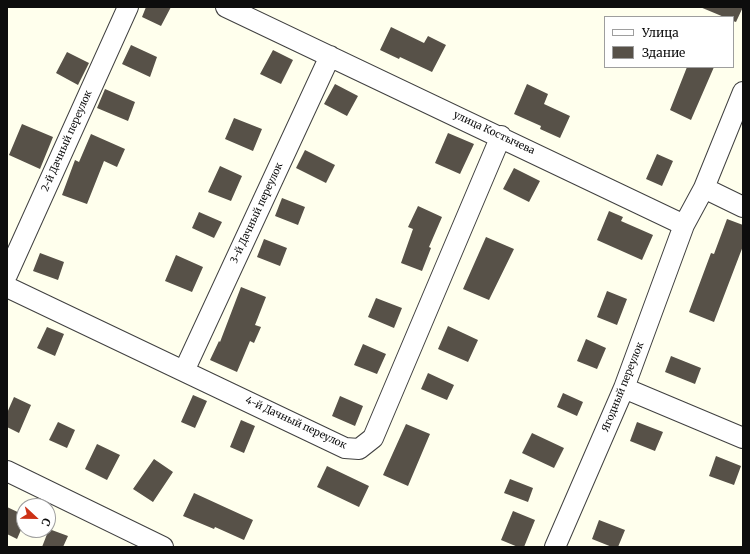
<!DOCTYPE html>
<meta charset="utf-8">
<style>
body{margin:0}
#map{position:relative;width:750px;height:554px;overflow:hidden;background:#ffffed;font-family:Merriweather,serif}
canvas{display:block}
.frame{position:absolute;inset:0;border:8px solid #0d0d0d;pointer-events:none}
.legend{position:absolute;left:604px;top:16px;width:130px;height:52px;box-sizing:border-box;background:#fff;border:1px solid #9e9e9e;margin:0;padding:5px 7px;list-style:none;font-size:12px;color:#0d0d0d}
.legend li{display:flex;align-items:center;gap:8px;height:20px}
.legend b{width:20px;border:1px solid #9e9e9e}
.north{position:absolute;left:16px;top:498px;width:40px;height:40px;box-sizing:border-box;background:#fff;border:1px solid #9e9e9e;border-radius:50%;rotate:112deg;font-size:11px;font-weight:700;line-height:16px;text-align:center;color:#0d0d0d}
.north::after{content:'';display:block;margin:auto;width:14px;height:18px;background:#cc3116;clip-path:polygon(50% 0,100% 100%,50% 72%,0 100%)}
</style>
<div id="map">
<canvas width="750" height="554"></canvas>
<div class="frame"></div>
<ul class="legend">
<li><b style="height:5px;background:#fff"></b>Улица</li>
<li><b style="height:11px;background:#575148"></b>Здание</li>
</ul>
<div class="north">С</div>
</div>
<script>
const ctx = document.querySelector('canvas').getContext('2d');
ctx.lineJoin = 'round';
function fill(path, color) { ctx.fillStyle = color; ctx.fill(path, 'evenodd'); }
function stroke(path, color, width, dash) { ctx.strokeStyle = color; ctx.lineWidth = width; ctx.lineCap = dash ? 'butt' : 'round'; ctx.setLineDash(dash || []); ctx.stroke(path); }
function drawText(font, color, halo, rows, align = 'center') {
  ctx.font = font + ' Merriweather,serif'; ctx.lineWidth = 4; ctx.setLineDash([]); ctx.textBaseline = 'middle'; ctx.strokeStyle = halo; ctx.fillStyle = color; for (const [text, x, y, turn = 0] of rows) {
    ctx.save(); ctx.translate(x, y); ctx.rotate((+turn || 0) * Math.PI / 180); ctx.textAlign = isNaN(turn) ? turn : align; if (halo) ctx.strokeText(text, 0, 0); ctx.fillText(text, 0, 0); ctx.restore();
  }
}
fill(new Path2D(`
 M146,7H171L161,26L142,17Z
 M700,7H743L736,22L733,21V17H724Z
 M391,27L424,43L428,36L446,45L432,72L400,57L399,59L380,50Z
 M131,45L157,57L150,77L122,64Z
 M273,50L293,60L281,84L260,74Z
 M67,52L89,63L78,85L56,73Z
 M687,67H714L691,120L670,110Z
 M335,84L358,96L347,116L324,104Z
 M527,84L548,94L544,104L570,116L560,138L540,129L541,126L514,114Z
 M105,89L135,102L128,121L97,108Z
 M234,118L262,129L253,151L225,139Z
 M22,124L53,137L40,169L9,155Z
 M448,133L474,144L460,174L435,163Z
 M91,134L125,149L117,167L104,161L87,204L62,195L75,160L79,162Z
 M305,150L335,165L326,183L296,168Z
 M657,154L673,161L662,186L646,179Z
 M220,166L242,176L231,201L208,192Z
 M514,168L540,181L529,202L503,189Z
 M282,198L305,207L298,225L275,216Z
 M418,206L442,217L429,247L431,248L422,271L401,263L413,229L408,227Z
 M609,211L623,217L621,221L653,235L642,260L597,240Z
 M199,212L222,222L214,238L192,228Z
 M727,219L743,225V246L714,322L689,312L711,253L714,254Z
 M486,237L514,249L489,300L463,289Z
 M264,239L287,248L280,266L257,257Z
 M40,253L64,262L58,280L33,271Z
 M176,255L203,267L192,292L165,281Z
 M241,287L266,297L255,325L261,327L254,343L250,341L237,372L210,360L219,341L220,342Z
 M607,291L627,299L617,325L597,317Z
 M376,298L402,308L394,328L368,317Z
 M448,326L478,340L468,362L438,349Z
 M47,327L64,334L55,356L37,348Z
 M586,339L606,348L597,369L577,361Z
 M363,344L386,354L377,374L354,365Z
 M671,356L701,368L695,384L665,372Z
 M428,373L454,385L447,400L421,389Z
 M563,393L583,402L577,416L557,407Z
 M193,395L207,401L195,428L181,422Z
 M340,396L363,406L355,426L332,416Z
 M14,397L31,405L19,433L7,427V413Z
 M241,420L255,426L244,453L230,447Z
 M58,422L75,430L67,448L49,440Z
 M637,422L663,432L655,451L630,441Z
 M406,424L430,434L408,486L383,475Z
 M532,433L564,448L554,468L522,453Z
 M97,444L120,455L107,480L85,469Z
 M716,456L741,466L734,485L709,476Z
 M154,459L173,472L153,502L133,489Z
 M327,466L369,486L359,507L317,487Z
 M510,479L533,488L528,502L504,493Z
 M194,493L253,520L244,540L215,527L214,529L183,516Z
 M7,507L24,515V523L17,539L7,534Z
 M513,511L535,520L524,547H518L501,540Z
 M599,520L625,530L618,547H612L592,539Z
 M49,529L68,536L63,547H42Z`), '#575148');
const street = new Path2D(`
 M226,7L684,225L704,188L743,207
 M704,188L743,92
 M7,275L128,7
 M7,287L345,448L359,449L373,438L501,136
 M184,371L330,56
 M624,388L743,438
 M7,471L163,547
 M555,547L624,388L684,225`);
stroke(street, '#404040', 22);
stroke(street, '#fff', 20);
drawText('10px', '#0d0d0d', '#fff', [
 ["улица Костычева",494,133,25],
 ["2-й Дачный переулок",67,141,-66],
 ["3-й Дачный переулок",257,213,-65],
 ["Ягодный переулок",623,387,-68],
 ["4-й Дачный переулок",296,423,25]
]);
</script>
